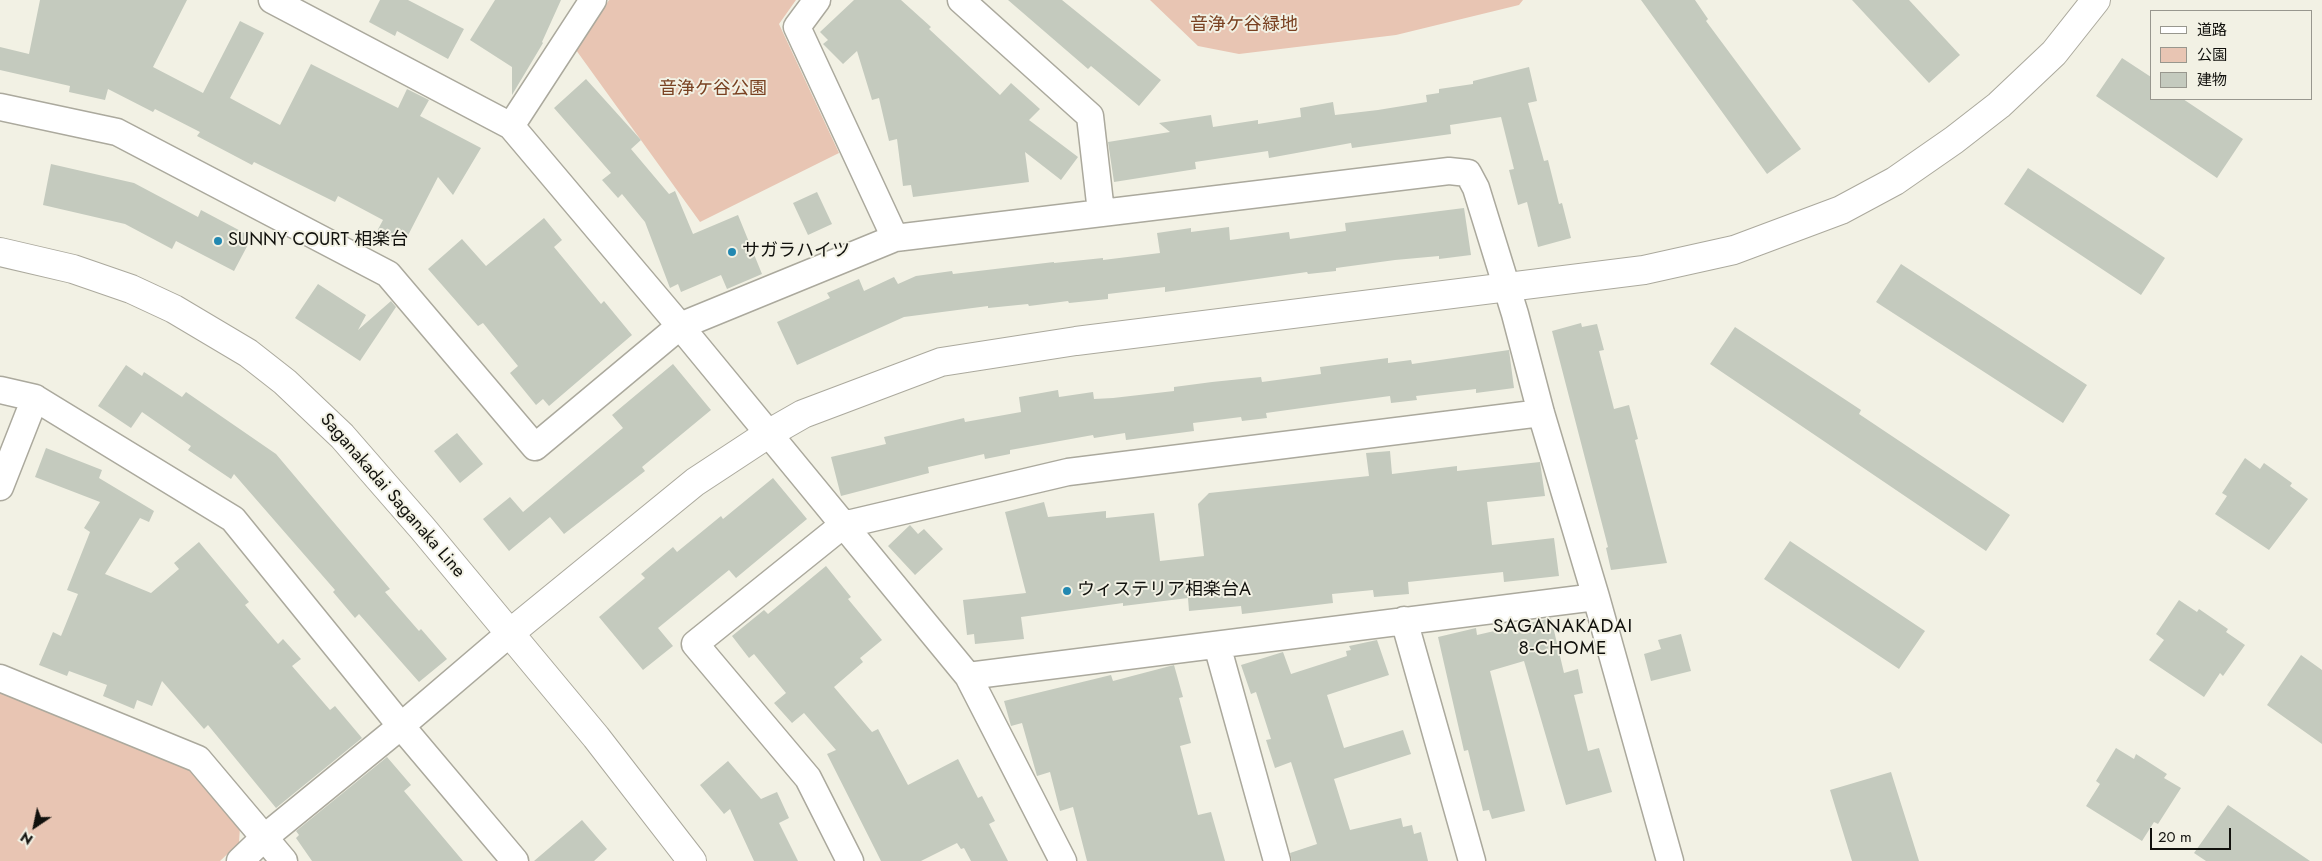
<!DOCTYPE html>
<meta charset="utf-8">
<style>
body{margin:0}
#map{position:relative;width:2322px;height:861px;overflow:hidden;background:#f2f1e4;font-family:Jost,"Noto Sans JP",sans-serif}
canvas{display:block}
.legend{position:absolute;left:2150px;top:10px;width:162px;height:90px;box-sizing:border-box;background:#f2f1e4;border:1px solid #98978e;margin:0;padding:6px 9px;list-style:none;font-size:15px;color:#11110d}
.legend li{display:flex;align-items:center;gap:10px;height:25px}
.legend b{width:25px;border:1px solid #98978e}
.north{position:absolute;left:10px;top:801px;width:50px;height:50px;-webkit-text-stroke:4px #f2f1e4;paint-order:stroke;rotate:214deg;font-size:14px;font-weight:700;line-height:20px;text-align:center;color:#11110d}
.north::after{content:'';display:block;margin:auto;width:18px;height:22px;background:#11110d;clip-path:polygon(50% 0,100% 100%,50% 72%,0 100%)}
.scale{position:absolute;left:2150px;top:828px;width:81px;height:22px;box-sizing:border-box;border:2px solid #11110d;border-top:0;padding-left:6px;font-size:15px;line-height:18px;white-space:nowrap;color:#11110d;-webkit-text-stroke:4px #f2f1e4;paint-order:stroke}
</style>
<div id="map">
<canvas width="2322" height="861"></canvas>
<ul class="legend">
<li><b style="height:6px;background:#fff"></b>道路</li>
<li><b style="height:14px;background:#e8c5b3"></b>公園</li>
<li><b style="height:14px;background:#c4cabe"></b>建物</li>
</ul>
<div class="north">N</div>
<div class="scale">20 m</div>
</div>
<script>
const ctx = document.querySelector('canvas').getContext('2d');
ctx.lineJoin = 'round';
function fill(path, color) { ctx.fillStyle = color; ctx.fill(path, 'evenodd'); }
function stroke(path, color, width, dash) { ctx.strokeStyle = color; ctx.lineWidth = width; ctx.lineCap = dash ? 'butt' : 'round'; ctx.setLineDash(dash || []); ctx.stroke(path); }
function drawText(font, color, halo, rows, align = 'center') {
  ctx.font = font + ' Jost,"Noto Sans JP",sans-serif'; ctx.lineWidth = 4; ctx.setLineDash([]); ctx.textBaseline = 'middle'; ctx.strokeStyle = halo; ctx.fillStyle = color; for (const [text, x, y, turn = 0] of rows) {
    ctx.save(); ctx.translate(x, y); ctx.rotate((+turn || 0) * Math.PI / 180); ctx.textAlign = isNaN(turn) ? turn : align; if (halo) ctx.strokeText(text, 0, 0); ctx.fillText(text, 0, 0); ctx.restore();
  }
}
fill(new Path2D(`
 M609,0H796L779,24L839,153L700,222L576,50Z
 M1150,0H1523L1519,5L1396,35L1239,54L1198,46Z
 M0,693L192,769L240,827L239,843L220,861H0Z`), '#e8c5b3');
fill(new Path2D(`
 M40,0H187L153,67L203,93L240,21L264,33L230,98L280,125L311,64L398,108L407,89L429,100L420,116L481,148L453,195L438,177L402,247L376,233L383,220L338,196L335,202L254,162L252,165L197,136L200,132L155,109L153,112L108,89L105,100L69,92L70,86L0,70V47L29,54Z
 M380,0H408L464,29L448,59L397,31L395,36L369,22Z
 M495,0H561L542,42L543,43L512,95V67L470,40Z
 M854,0H901L931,27L929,29L1000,95L1011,83L1040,109L1029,120L1078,157L1061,180L1025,152L1029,182L913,197L911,185L903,186L897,139L889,141L879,98L872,100L857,51L843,64L823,44L828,40L820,32Z
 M1008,0H1062L1161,80L1139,106L1091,66L1088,69Z
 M1641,0H1695L1708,19L1706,21L1801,149L1767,174Z
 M1852,0H1909L1960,55L1929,83Z
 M2122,58L2151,77V99H2183L2243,139L2217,178L2096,96Z
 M1529,67L1537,101L1528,103L1544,161L1548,160L1559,204L1562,203L1571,238L1538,247L1527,202L1518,205L1509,170L1514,169L1501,117L1450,125L1451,134L1352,148L1351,143L1269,158L1268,151L1195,162L1196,169L1114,182L1108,142L1170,132L1159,123L1211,115L1213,127L1258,120V124L1301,117L1300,108L1333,102L1335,115L1378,110L1427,102L1426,95L1439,93V89L1473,84V81Z
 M586,79L641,140L631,149L669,194L675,191L693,234L738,215L762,274L727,289L721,275L681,292L678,284L670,288L645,222L622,194L618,198L602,180L611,173L554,108Z
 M51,164L134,183L198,217L201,210L252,237L234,271L176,241L172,249L125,224L43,205Z
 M2028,168L2165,258L2141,295L2004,204Z
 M817,192L832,224L808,235L793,203Z
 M1464,208L1471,255L1439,259V256L1395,260L1336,268V271L1308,274L1307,272L1165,292V287L1108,294V299L1069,303L1068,301L1029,306L1028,304L988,308V306L904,317L797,365L777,322L830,298L827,293L859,279L864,291L894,277L898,284L916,276L952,271L953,274L1054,262V263L1103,258V260L1160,253L1157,233L1191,228V232L1229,227L1230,240L1289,232L1290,239L1346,231L1345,223Z
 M544,218L562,240L554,247L601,304L604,301L632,335L549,406L543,399L536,405L510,373L518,366L483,323L478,326L428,269L462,239L486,266Z
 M1901,264L2087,385L2063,423L1876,302Z
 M318,284L366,315L358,330L391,301L396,307L360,361L295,318Z
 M1581,323L1582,327L1597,324L1604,350L1599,351L1614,409L1629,405L1638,439L1635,440L1667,563L1611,570L1606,548L1608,547L1552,331Z
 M1735,327L1861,410L1859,414L2010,515L1986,551L1710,364Z
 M1509,350L1514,388L1476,393V389L1416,396L1417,400L1391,403L1390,396L1345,402L1266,413L1267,418L1242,421L1241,417L1193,423L1194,431L1126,440L1125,433L1094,438L1093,435L1010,450V454L985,459L984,454L928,467L929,473L841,496L831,457L886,444L884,437L964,418L965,422L1021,412L1019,397L1058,390L1059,397L1093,392L1094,399L1113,398L1174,391V387L1212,382L1261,377L1262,382L1321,374L1320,367L1388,358V363L1411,360L1412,364Z
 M673,364L711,410L642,467L645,471L564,534L550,517L509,551L483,519L510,497L523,512L623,428L612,415Z
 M126,365L142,376L144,372L182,397L186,392L276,454L390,589L385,592L419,631L421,629L447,659L419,682L359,614L355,618L333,592L335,590L234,474L231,479L188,450L191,446L142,412L131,428L98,406Z
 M457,433L483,464L460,483L434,451Z
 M46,448L102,470L99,478L154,511L149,522L140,518L105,574L151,593L179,569L174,563L199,542L249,602L245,605L278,644L283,639L301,659L292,666L330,710L335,706L362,738L276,808L208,725L204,729L162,681L152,706L137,700L134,709L103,696L107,685L69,671L67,676L39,665L53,632L61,636L78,594L67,590L90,532L84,528L100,502L35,477Z
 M1390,451L1392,474L1457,466V471L1540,462L1545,496L1487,502L1492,545L1554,538L1559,576L1504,582L1503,572L1408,582L1409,594L1374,597L1373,590L1332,594L1333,603L1242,614L1241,606L1189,611L1188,598L1123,606V603L1021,617L1024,639L975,644L974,634L967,635L963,600L1026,593L1005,512L1044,502L1048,517L1106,511V518L1154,513L1160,561L1204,556L1198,504L1209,493L1369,476L1366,453Z
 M2245,458L2260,469L2264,463L2292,483L2290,486L2308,499L2269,550L2215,514L2227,496L2222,493Z
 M773,478L807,519L736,578L729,570L658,628L673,646L643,670L599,617L645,578L641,574L673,547L677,552L721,516L723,519Z
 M910,525L918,534L924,529L943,549L915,575L888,546Z
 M1790,541L1925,631L1899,669L1764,579Z
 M826,566L851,597L848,599L882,640L860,658L863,662L834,687L872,732L878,729L908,785L958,759L978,798L982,796L995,821L989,824L1008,861H971L964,848L961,849L957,843L921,861H881L827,754L836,750L804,713L792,723L774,703L786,693L754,654L749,658L732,636L764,610L768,614Z
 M2179,600L2197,612L2199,609L2228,629L2226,632L2245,645L2223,676L2220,673L2204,697L2149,660L2164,640L2156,634Z
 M1551,618L1564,673L1578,669L1583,693L1574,695L1588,751L1599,748L1612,792L1566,805L1524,661L1490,671L1525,811L1492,819L1489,810L1483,811L1468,750L1464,751L1438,637L1476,628L1477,635Z
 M1681,634L1691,671L1651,681L1644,654L1661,649L1658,640Z
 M1377,640L1389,675L1327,695L1344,748L1403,730L1411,754L1334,779L1350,830L1401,818L1403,827L1412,825L1414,834L1421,832L1428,861H1292L1290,853L1317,844L1291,762L1275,768L1266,740L1271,739L1256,692L1251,694L1241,665L1283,652L1291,674L1347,656L1346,651L1351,650L1349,646Z
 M2301,655L2322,670V744L2267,705Z
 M1174,665L1183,697L1179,698L1191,743L1180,746L1198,815L1211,812L1225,861H1087L1073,807L1060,811L1050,772L1037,776L1022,723L1011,726L1004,701L1111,675L1113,681Z
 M2116,748L2134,759L2136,754L2167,774L2164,778L2181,788L2158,824L2154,822L2142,841L2086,806L2100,784L2096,781Z
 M387,757L411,785L404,791L463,861H312L296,838L299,835L296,831Z
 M728,761L761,799L777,792L789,818L779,823L798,861H754L730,809L724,814L700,785Z
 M1891,772L1919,861H1852L1830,790Z
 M2228,805L2310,861H2206L2194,853Z
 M582,820L607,849L594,861H534Z`), '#c4cabe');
const street = new Path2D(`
 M272,0L511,126L680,326L968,676L1063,861
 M817,0L797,27L895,238
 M961,0L1090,116L1101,212
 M0,107L117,132L388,274L535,447L680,326L895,238L1449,171L1468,173L1476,188L1515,314L1541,413L1596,597L1670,861
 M511,126L593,0
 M0,390L35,398L0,487
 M35,398L233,519L401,726L515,861
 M1404,620L1472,861
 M1217,645L1277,861
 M968,676L1596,597
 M0,678L198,759L284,861
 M240,861L265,837L401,726L510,633
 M850,861L808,778L695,644L843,525L1068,472L1541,413`);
const secondary = new Path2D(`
 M0,252L73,269L131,289L174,309L248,353L285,382L342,436L423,529L596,737L692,861
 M510,633L695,482L768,434L803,414L941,362L1076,341L1644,270L1734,250L1841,210L1895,181L1954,140L1999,105L2054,53L2096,0`);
stroke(street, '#aba99d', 29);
stroke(secondary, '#aba99d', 30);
stroke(street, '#fff', 26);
stroke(secondary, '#fff', 28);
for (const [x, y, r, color] of [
 [218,241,5,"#2288b1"],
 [732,252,5,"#2288b1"],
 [1067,591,5,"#2288b1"]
]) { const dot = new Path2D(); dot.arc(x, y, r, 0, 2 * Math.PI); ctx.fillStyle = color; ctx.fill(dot); stroke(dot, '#f2f1e4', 2); }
drawText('18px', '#794121', '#f2f1e4', [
 ["音浄ケ谷緑地",1244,26],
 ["音浄ケ谷公園",713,90]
]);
drawText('18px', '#11110d', '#f2f1e4', [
 ["SUNNY COURT 相楽台",228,241],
 ["サガラハイツ",742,252],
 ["ウィステリア相楽台A",1077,591]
], 'left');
drawText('18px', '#11110d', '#f2f1e4', [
 ["Saganakadai Saganaka Line",392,496,49]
]);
ctx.letterSpacing = '1px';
drawText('19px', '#11110d', '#f2f1e4', [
 ["SAGANAKADAI",1563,627],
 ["8-CHOME",1563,649]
]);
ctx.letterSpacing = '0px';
</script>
